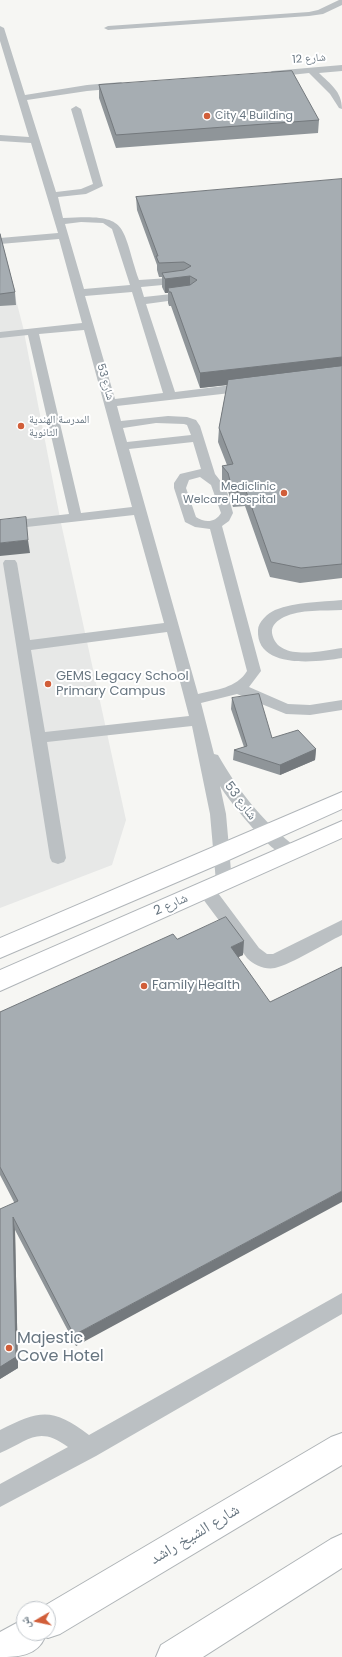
<!DOCTYPE html>
<meta charset="utf-8">
<style>
body{margin:0}
#map{position:relative;width:342px;height:1657px;overflow:hidden;background:#f6f6f3;font-family:Poppins,"Noto Naskh Arabic",sans-serif}
canvas{display:block}
.north{position:absolute;left:16px;top:1601px;width:40px;height:40px;box-sizing:border-box;background:#fff;border:1px solid #c3c8cd;border-radius:50%;rotate:261deg;font-size:11px;font-weight:700;line-height:16px;text-align:center;color:#687681}
.north::after{content:'';display:block;margin:auto;width:14px;height:18px;background:#d15e39;clip-path:polygon(50% 0,100% 100%,50% 72%,0 100%)}
</style>
<div id="map">
<canvas width="342" height="1657"></canvas>
<div class="north">ش</div>
</div>
<script>
const ctx = document.querySelector('canvas').getContext('2d');
ctx.lineJoin = 'round';
function fill(path, color) { ctx.fillStyle = color; ctx.fill(path, 'evenodd'); }
function stroke(path, color, width, dash) { ctx.strokeStyle = color; ctx.lineWidth = width; ctx.lineCap = dash ? 'butt' : 'round'; ctx.setLineDash(dash || []); ctx.stroke(path); }
function drawText(font, color, halo, rows, align = 'center') {
  ctx.font = font + ' Poppins,"Noto Naskh Arabic",sans-serif'; ctx.lineWidth = 4; ctx.setLineDash([]); ctx.textBaseline = 'middle'; ctx.strokeStyle = halo; ctx.fillStyle = color; for (const [text, x, y, turn = 0] of rows) {
    ctx.save(); ctx.translate(x, y); ctx.rotate((+turn || 0) * Math.PI / 180); ctx.textAlign = isNaN(turn) ? turn : align; if (halo) ctx.strokeText(text, 0, 0); ctx.fillText(text, 0, 0); ctx.restore();
  }
}
fill(new Path2D(`
 M0,238L23,327L61,523L126,820L112,865L0,908Z`), '#e7e8e7');
const secondary = new Path2D(`
 M342,792V809L231,859L0,958V938Z
 M342,821V838L0,991V970Z`);
const primary = new Path2D(`
 M342,1433V1465L60,1634L48,1638L45,1637C37,1656 18,1657 0,1657V1632L24,1619V1633H48V1609H39L331,1437Z
 M342,1534V1568L203,1657H156L161,1645L331,1539Z`);
stroke(secondary, '#b0b5b9', 2);
stroke(primary, '#afb4b7', 2);
fill(new Path2D(`
 M339,0H342V5L323,14L309,16L108,30L104,28L108,26L309,12L318,10Z
 M0,26L4,28L25,95L87,85L121,82L125,85L121,88L87,91L27,100L56,192L81,189L93,184L71,109L76,106L81,109L103,186L86,194L58,197L63,218C130,214 120,223 139,280L184,277L189,280L184,283L141,287L144,297L190,292L195,295L190,298L146,304L175,392L248,383L254,387L248,391L117,406L121,421L168,416L187,417L196,420L200,426L215,474L226,488L233,513L229,521L222,526L261,671L249,687L288,704L310,705L342,700V710L310,715L286,714L237,694L201,703L214,754L218,755C240,793 261,820 297,848L299,852L297,856C296,857 291,858 291,858C274,858 229,801 220,786L226,814L232,882L230,887L224,888L218,887L216,882L210,814L192,726L47,742L66,858L64,862L58,864L52,862L50,858L3,563L5,560H15L17,563L30,640L164,623L134,515L0,530V522L69,514L28,335L0,338V332L82,323L59,239L0,244V238L58,233L31,143L0,141V135L29,137L0,41ZM81,222L103,223L112,229L130,285L84,289L65,224ZM132,292L163,393L115,399L85,296ZM84,330L132,507L81,513L39,334ZM156,423L184,424L187,425L191,435L127,442L123,428ZM193,442L201,469L180,474L174,483V488L185,522L195,527L210,529L247,671C237,688 215,690 198,694L129,449ZM200,477L211,485L221,513C215,523 205,523 196,517L186,488L189,480ZM167,632L189,716L45,732L31,650Z
 M342,65V71L319,73C330,84 342,91 342,109L339,108L330,94L309,73L272,77L268,74L272,71Z
 M342,600V610C324,611 300,609 284,617C278,620 271,625 272,633C277,662 322,651 342,648V658C318,662 256,670 258,630C258,622 268,613 275,610C296,602 320,602 342,600Z
 M206,884L212,885L259,948L267,954H273L342,920V935C325,943 292,964 275,968C265,970 254,965 247,958L200,895L198,890L200,885Z
 M342,1293V1314L96,1456L0,1507V1484L68,1447C38,1425 29,1441 0,1453V1430C40,1410 52,1407 89,1435Z`), '#bbc0c3');
fill(secondary, '#fff');
fill(primary, '#fff');
fill(new Path2D(`
 M99,85L319,120L318,133L116,148L99,98Z
 M342,179V578L300,583L270,577L245,506L233,507L227,488L222,480V466L227,465L218,442L219,428L227,385L200,388L171,306H169L168,303V293H165L162,287V277H159L157,270V265L137,210L136,197Z
 M0,234L15,292L16,305L0,306Z
 M232,698L272,738L316,749L315,760L280,775L233,760L234,750L244,747L231,709Z
 M177,939L243,955L238,957L76,1346L15,1230L18,1368L0,1379L14,1202L0,1175V1012Z`), '#8f9599');
fill(new Path2D(`
 M190,276V291L171,292L168,288V293H165V279Z
 M342,357V372L200,388V373Z
 M28,540L30,553L0,556V543Z
 M316,749L315,760L280,775V765Z
 M244,941L243,955L230,961L231,947Z
 M342,1191V1202L76,1346L74,1335Z
 M13,1217L15,1230L18,1368L0,1379V1367Z`), '#74797d');
const building = new Path2D(`
 M292,71L319,120L116,135L99,85Z
 M342,179V357L200,373L171,292H169L168,288L190,285L197,280L190,276L165,279L162,273L184,270L191,266L184,262L159,263L156,256H158L136,197Z
 M0,234L15,292L0,294Z
 M342,366V564L301,568L271,562L246,491L233,492L228,473L222,466L233,464L219,428L228,380Z
 M26,517L28,540L0,543V520Z
 M259,694L272,738L298,730L316,749L280,765L234,750L247,746L232,698Z
 M226,917L244,941L231,947L270,1002L342,967V1191L74,1335L13,1217L16,1357L0,1367V1209L18,1201L0,1167V1012L173,934L177,939Z`);
fill(building, '#a6adb2');
stroke(building, '#74797d', 1);
for (const [x, y, r, color] of [
 [207,116,4,"#d15e39"],
 [21,426,4,"#d15e39"],
 [284,493,4,"#d15e39"],
 [48,684,4,"#d15e39"],
 [144,986,4,"#d15e39"],
 [9,1348,4,"#d15e39"]
]) { const dot = new Path2D(); dot.arc(x, y, r, 0, 2 * Math.PI); ctx.fillStyle = color; ctx.fill(dot); stroke(dot, '#fff', 1.5); }
drawText('11px', '#687681', '#fff', [
 ["شارع 12",309,59,-4],
 ["شارع 53",105,382,74]
]);
drawText('11px', '#687681', '#fff', [
 ["City 4 Building",215,116],
 ["المدرسة الهندية",29,420],
 ["الثانوية",29,433],
 ["Mediclinic",276,487,"right"],
 ["Welcare Hospital",276,500,"right"]
], 'left');
drawText('13px', '#687681', '#fff', [
 ["GEMS Legacy School",56,677],
 ["Primary Campus",56,692],
 ["Family Health",152,986]
], 'left');
drawText('13px', '#687681', '#fff', [
 ["شارع 53",240,801,53],
 ["شارع 2",171,905,-24]
]);
drawText('16px', '#687681', '#fff', [
 ["Majestic",17,1339],
 ["Cove Hotel",17,1357]
], 'left');
drawText('16px', '#687681', '#fff', [
 ["شارع الشيخ راشد",195,1535,-31]
]);
</script>
